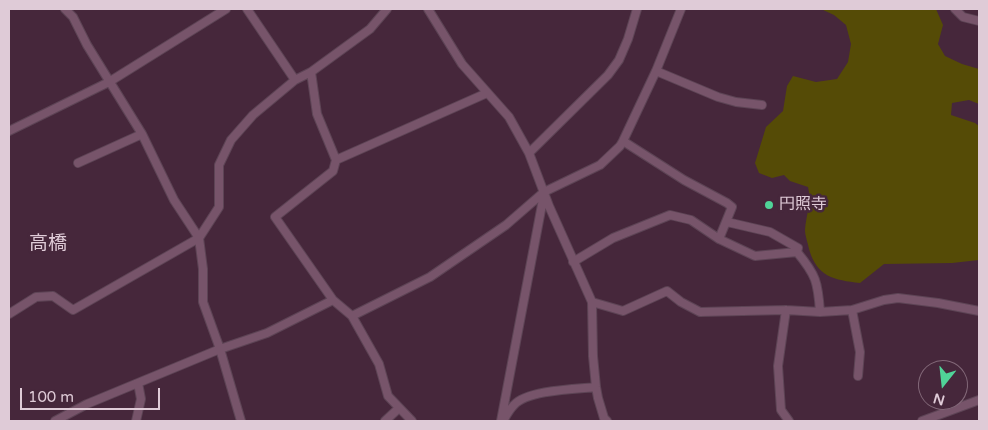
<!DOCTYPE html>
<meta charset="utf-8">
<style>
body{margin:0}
#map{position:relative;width:988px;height:430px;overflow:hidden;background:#46273b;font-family:"Varela Round",sans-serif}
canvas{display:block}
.frame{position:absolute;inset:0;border:10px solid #dfcbd7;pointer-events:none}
.north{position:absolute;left:918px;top:360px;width:50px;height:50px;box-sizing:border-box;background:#46273b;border:1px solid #836979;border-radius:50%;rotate:196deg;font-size:14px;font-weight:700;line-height:20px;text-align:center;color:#dfcbd7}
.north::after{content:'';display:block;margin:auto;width:18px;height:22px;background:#50d398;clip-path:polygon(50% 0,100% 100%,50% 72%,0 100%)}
.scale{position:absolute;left:20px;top:388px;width:140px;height:22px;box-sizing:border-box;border:2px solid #dfcbd7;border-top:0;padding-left:6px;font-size:15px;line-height:18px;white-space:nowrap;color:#dfcbd7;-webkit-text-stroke:4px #46273b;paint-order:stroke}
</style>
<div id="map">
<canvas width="988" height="430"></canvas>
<div class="frame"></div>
<div class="north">N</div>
<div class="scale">100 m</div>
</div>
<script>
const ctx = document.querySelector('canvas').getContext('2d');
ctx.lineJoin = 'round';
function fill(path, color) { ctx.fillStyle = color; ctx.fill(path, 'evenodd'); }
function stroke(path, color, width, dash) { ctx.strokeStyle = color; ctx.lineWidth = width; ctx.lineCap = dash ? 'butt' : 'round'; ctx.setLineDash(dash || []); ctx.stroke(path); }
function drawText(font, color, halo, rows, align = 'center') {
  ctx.font = font + ' "Varela Round","Noto Sans JP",sans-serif'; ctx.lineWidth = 5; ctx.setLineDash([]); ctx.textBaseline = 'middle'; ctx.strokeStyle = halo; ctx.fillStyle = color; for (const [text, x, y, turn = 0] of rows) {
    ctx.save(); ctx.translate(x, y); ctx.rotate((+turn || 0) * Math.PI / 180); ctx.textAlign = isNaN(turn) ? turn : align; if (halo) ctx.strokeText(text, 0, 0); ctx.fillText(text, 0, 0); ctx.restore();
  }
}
fill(new Path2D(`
 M821,9H936L943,25L938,44L945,56L962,64L979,69V104L969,100L952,103L951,115L975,123L979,126V260L952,263L884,264L860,283C834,280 817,277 809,249C808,243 805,236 805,230C806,215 812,202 808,187L790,181L784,175L772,178L759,173L755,163L766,127L783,111L787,86L793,76L816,82L837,79L848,62L851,44L846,25L834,15Z`), '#554b06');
const street = new Path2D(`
 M65,9L73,17L87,45L142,134L174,200L199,238L203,269V302L220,349L241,421
 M247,9L295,80
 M428,9L462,64L509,117L529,153L549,206L592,302L593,356L596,387L598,398L604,418L607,421
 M955,9L963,17L979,21
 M656,71L718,97L736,102L762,105
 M311,72L317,114L336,160L333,171L275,217L333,300
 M9,131L109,82L226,9
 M623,141L684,180L727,203L732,207L719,239L755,256L797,252
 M529,153L608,75L619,60L628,39L637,9
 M336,160L487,93
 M78,163L142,134
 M727,222L770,232L798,248L797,252C816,275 818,282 820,312
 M573,262L613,238L670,215L691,220L719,239
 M592,302L623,311L667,291L681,302L700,312L786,310L820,312L852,310L884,300L898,298L938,303L979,311
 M786,310L778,366L781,410L789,421
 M852,310L860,352L858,376
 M9,314L36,297L53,296L73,310L199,238L219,207V165L231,140L253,115L295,80L311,72L370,29L387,9
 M352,316L379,364L388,396L412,421
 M55,421L87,404L220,349L267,333L333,300L352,316L430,277L506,225L544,192L600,165L620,146L623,141L656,71L681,9
 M136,421L141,399L138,383
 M385,421L399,408
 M501,421L544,194
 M503,421C506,416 509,410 514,405C527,390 576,389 596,387
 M922,421L979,400`);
stroke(street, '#5d4455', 10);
stroke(street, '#77546a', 8);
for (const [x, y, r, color] of [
 [769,205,5,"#50d398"]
]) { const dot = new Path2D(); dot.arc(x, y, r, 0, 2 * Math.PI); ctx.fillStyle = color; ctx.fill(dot); stroke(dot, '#46273b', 2); }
drawText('16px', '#dfcbd7', '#46273b', [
 ["円照寺",779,205]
], 'left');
drawText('19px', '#dfcbd7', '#46273b', [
 ["高橋",48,244]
]);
</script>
